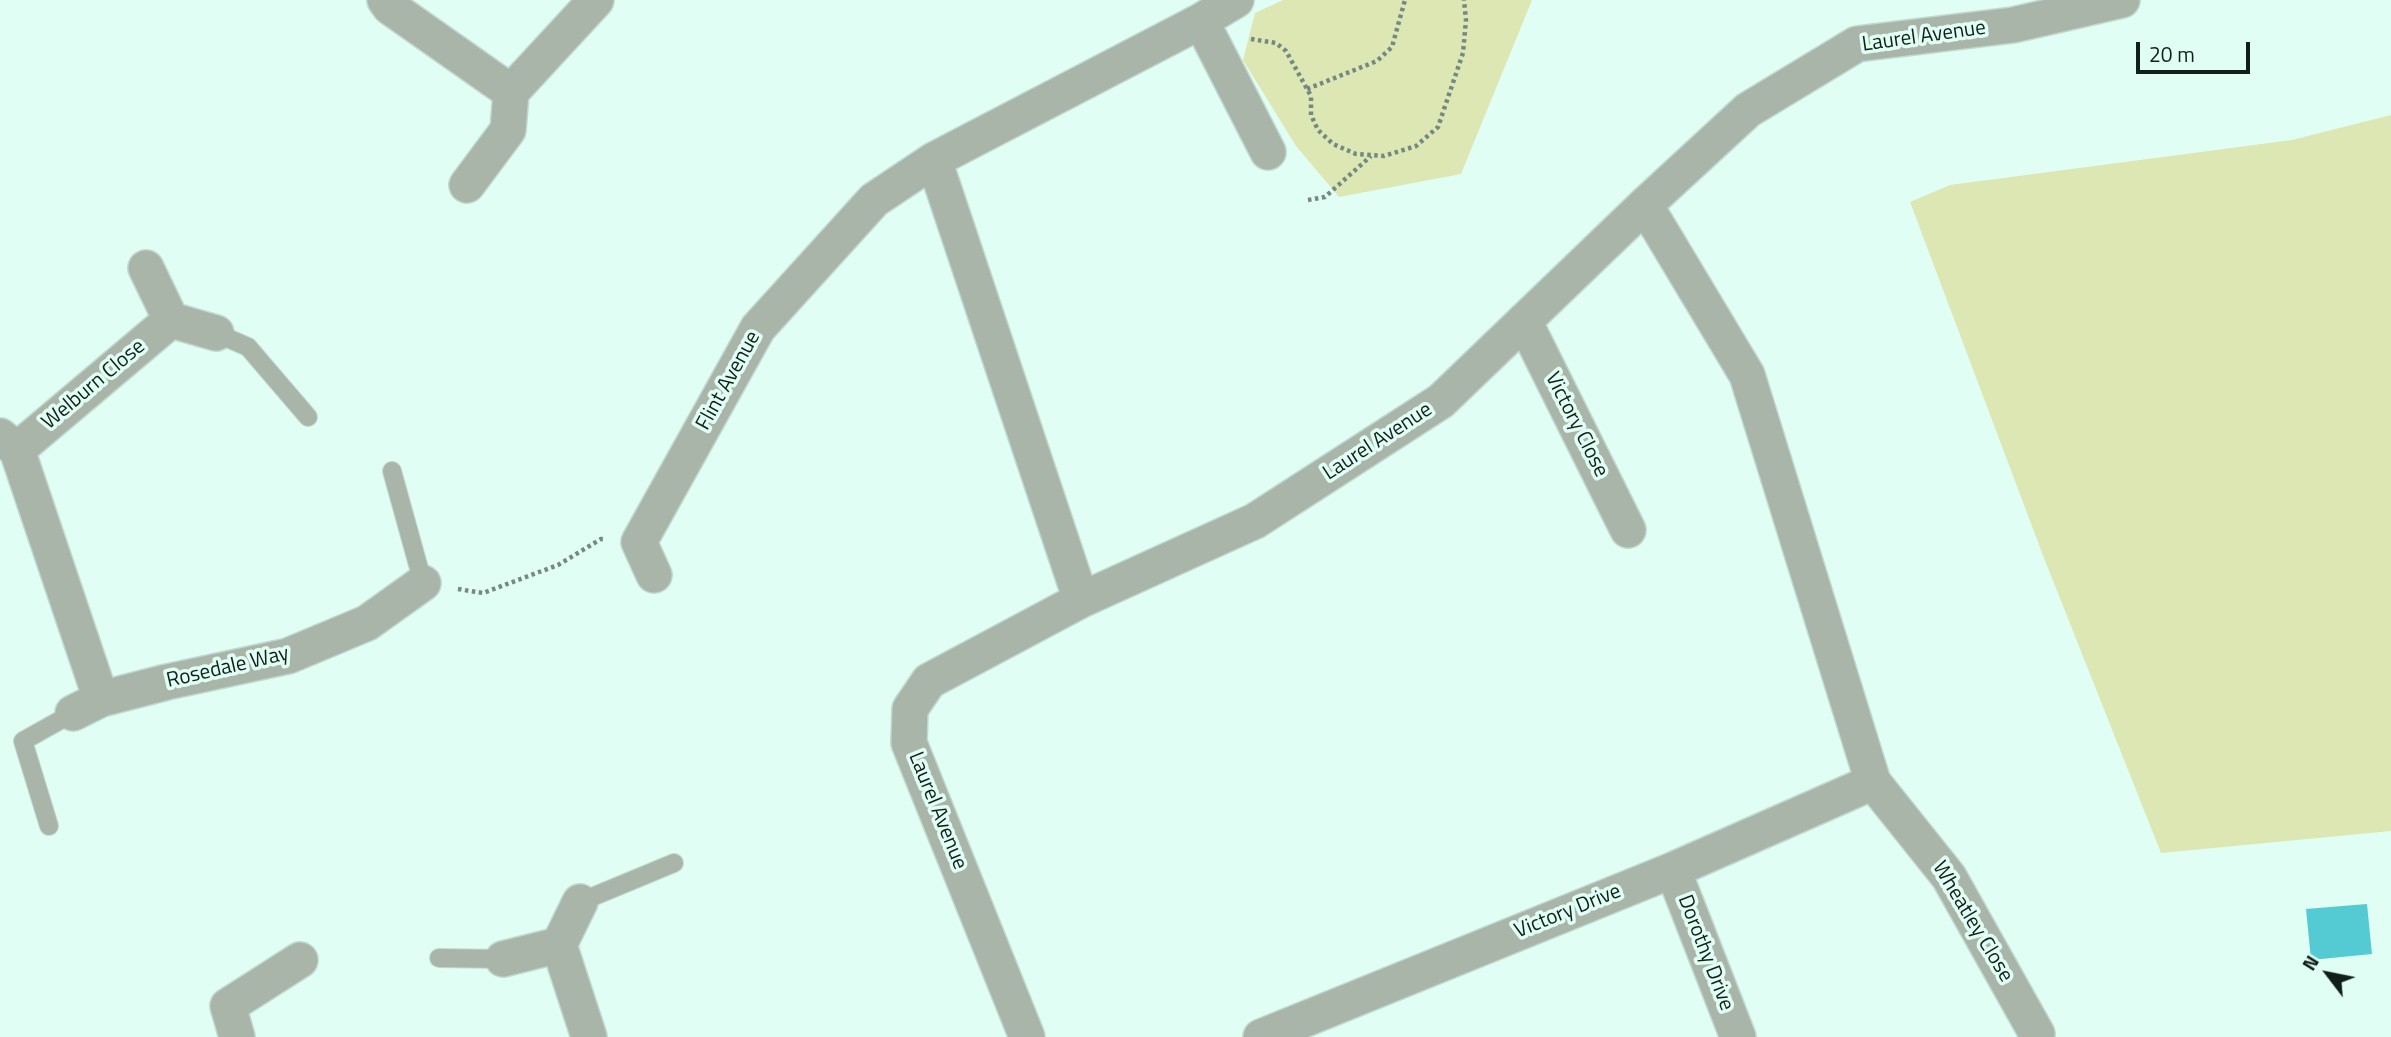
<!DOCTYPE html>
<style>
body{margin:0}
#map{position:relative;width:2391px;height:1037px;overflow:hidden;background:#e1fef4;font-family:"Titillium Web",sans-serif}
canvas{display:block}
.north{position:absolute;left:2293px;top:939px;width:70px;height:70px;-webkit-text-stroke:5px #e1fef4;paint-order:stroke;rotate:302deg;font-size:19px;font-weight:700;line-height:28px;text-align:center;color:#111f1b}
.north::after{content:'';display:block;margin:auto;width:24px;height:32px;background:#111f1b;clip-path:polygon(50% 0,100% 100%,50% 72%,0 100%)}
.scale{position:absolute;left:2136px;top:42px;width:114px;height:32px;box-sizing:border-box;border:4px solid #111f1b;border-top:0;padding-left:9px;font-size:21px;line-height:24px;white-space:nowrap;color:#111f1b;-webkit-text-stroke:5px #e1fef4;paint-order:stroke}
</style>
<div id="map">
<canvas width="2391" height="1037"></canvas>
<div class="north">N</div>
<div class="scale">20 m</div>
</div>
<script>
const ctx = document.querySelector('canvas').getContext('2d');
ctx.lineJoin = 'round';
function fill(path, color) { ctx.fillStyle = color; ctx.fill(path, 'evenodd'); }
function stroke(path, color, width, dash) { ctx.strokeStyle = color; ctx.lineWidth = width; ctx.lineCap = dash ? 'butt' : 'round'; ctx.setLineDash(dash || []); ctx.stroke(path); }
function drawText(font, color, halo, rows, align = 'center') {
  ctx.font = font + ' "Titillium Web",sans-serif'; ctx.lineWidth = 7; ctx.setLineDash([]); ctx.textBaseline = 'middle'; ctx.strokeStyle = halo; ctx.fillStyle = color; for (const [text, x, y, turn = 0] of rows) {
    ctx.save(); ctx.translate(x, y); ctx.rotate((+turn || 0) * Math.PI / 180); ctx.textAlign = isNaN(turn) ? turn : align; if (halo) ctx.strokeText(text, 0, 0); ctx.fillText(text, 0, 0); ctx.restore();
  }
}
fill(new Path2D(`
 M1283,0H1532L1461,174L1339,197L1296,146L1243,60L1255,13Z
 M2391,115V831L2161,853L2044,558L1910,202L1950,185L2292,140Z`), '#dde7b3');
fill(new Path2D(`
 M2367,904L2372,954L2311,960L2306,909Z`), '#54cad2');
const service = new Path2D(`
 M216,333L248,347L308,417
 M392,471L423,583
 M49,826L23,741L73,713
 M580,902L674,863
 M439,958L503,959`);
const minor = new Path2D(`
 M385,0L390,7L511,92
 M1201,21L1268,152
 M934,160L1081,600
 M467,185L508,130L511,92L596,0
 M1645,205L1747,375L1873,782L1949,877L2037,1034
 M146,268L171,320
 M1524,321L1628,530
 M0,436L17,450L101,699
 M17,450L171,320L216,333
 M654,575L639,542L758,328L874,200L934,160L1201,21L1236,0
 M73,713L101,699L167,682L288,656L367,623L423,583
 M1673,870L1738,1037
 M559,945L580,902
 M503,959L559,945L589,1037
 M237,1037L228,1006L300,960
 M1027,1037L909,743L910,709L929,681L1081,600L1255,521L1441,401L1645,205L1748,110L1857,44L2013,25L2122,0
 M1261,1037L1673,870L1873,782`);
stroke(service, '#c0dad1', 20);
stroke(minor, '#c0dad1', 38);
stroke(new Path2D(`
 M1251,39L1276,43L1286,51L1311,96V115L1318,130L1333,144L1356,154L1384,156L1416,146L1438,127L1463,53L1466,20L1464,0
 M1307,89L1377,61L1392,47L1405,0
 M1308,200L1325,197L1371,156
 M458,589L483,593L558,565L601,539H605`), '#748982', 4.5, [3.5, 3.5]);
stroke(service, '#aab5aa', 18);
stroke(minor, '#aab5aa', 35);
drawText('21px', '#111f1b', '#e1fef4', [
 ["Laurel Avenue",1924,37,-8],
 ["Flint Avenue",729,381,-61],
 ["Welburn Close",94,385,-40],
 ["Victory Close",1576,425,63],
 ["Laurel Avenue",1378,442,-33],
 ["Rosedale Way",228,668,-13],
 ["Laurel Avenue",937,811,68],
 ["Victory Drive",1568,912,-22],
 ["Wheatley Close",1972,922,59],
 ["Dorothy Drive",1705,953,69]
]);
</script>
